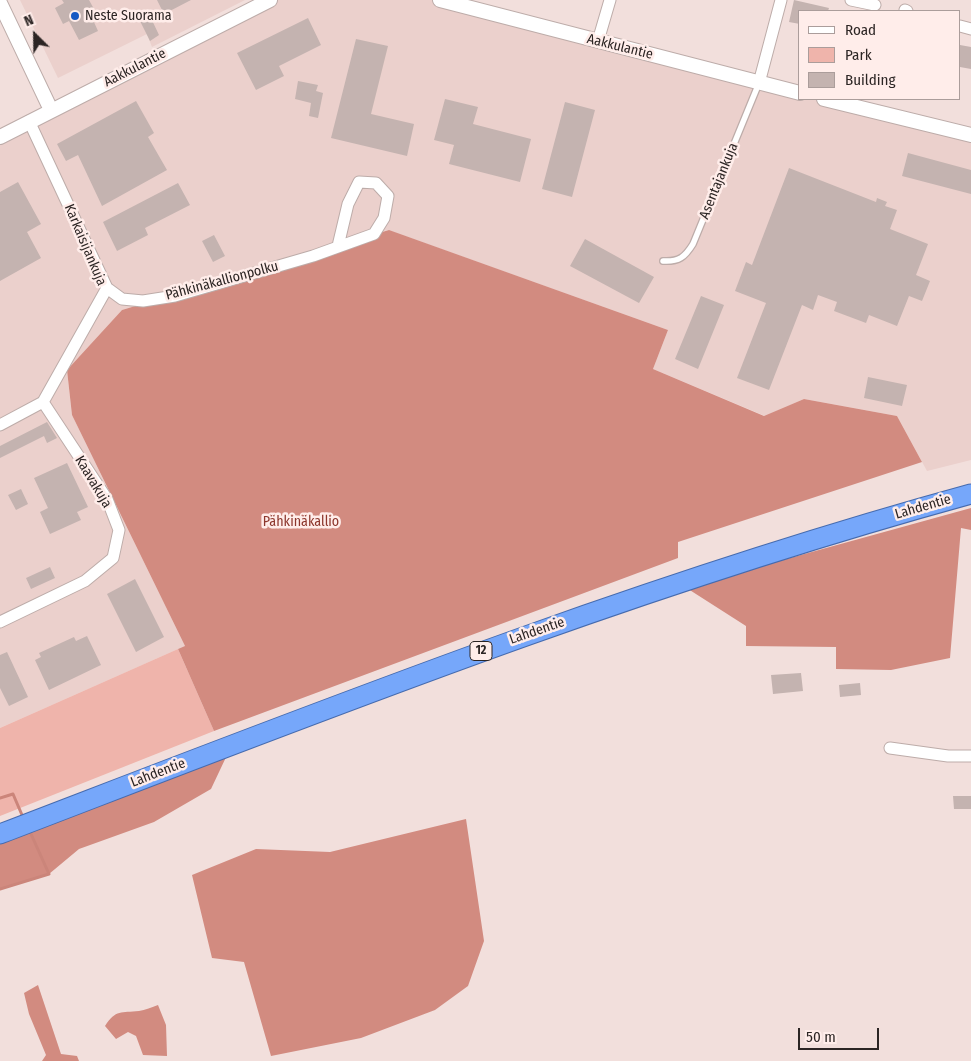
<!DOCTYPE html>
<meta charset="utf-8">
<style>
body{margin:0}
#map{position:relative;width:971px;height:1061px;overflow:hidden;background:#f2dfdc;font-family:"Fira Sans Condensed",sans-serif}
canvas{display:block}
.legend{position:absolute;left:798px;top:10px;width:162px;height:90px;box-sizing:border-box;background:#ffedea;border:1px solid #ab9d9b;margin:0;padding:6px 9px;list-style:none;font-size:15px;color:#2c2524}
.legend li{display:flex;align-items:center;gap:10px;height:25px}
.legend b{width:25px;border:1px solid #ab9d9b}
.north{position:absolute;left:10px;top:10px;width:50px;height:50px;-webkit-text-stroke:4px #ffedea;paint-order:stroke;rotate:337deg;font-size:14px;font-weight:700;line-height:20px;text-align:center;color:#2c2524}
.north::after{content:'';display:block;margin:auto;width:18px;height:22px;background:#2c2524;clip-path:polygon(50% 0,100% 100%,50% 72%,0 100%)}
.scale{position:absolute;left:798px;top:1028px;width:81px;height:22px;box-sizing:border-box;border:2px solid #2c2524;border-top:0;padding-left:6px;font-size:15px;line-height:18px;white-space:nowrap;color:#2c2524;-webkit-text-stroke:4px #ffedea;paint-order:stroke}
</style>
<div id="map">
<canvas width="971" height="1061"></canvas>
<ul class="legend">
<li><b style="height:6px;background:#fff"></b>Road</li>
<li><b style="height:14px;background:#efb4ab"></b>Park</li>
<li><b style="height:14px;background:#c4b3b0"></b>Building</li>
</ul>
<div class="north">N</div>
<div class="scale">50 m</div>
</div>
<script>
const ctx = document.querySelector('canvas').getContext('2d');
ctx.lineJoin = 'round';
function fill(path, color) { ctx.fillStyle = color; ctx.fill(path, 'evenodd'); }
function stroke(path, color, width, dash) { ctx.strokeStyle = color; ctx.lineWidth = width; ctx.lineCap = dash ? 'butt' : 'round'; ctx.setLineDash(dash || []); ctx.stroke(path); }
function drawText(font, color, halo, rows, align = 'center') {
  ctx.font = font + ' "Fira Sans Condensed",sans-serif'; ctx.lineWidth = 5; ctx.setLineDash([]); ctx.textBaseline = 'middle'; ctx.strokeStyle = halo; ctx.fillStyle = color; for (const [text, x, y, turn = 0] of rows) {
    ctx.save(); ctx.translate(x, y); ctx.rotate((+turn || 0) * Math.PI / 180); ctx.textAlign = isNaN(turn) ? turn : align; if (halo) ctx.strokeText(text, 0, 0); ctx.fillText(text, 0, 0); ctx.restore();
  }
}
fill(new Path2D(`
 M20,0H245L152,47L147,34L58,78Z
 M270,0H440L800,99H824L971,135V460L927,471L897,416L804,399L765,416L653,369L668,330L388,230L122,310L67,370L72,415L185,646L0,728V137Z`), '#ebd0cc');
fill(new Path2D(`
 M178,649L214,731L0,816V728Z`), '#efb4ab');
fill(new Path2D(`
 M389,230L668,330L653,369L764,416L804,399L897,416L922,462L678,542V558L214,731L178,649L185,646L72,415L67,370L122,310Z
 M971,508V530L961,528L950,658L891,670L836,669V647L746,646V626L685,587Z
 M228,753L211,789L154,822L79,849L49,874L0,889V844Z
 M466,819L484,941L468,986L435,1010L361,1038L271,1056L244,962L212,958L192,875L256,849L330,852Z
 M38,985L61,1054L77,1056L79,1061H42L46,1055L29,1014L24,993Z
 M158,1005L166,1025L167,1056L143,1055L136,1036L128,1032L116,1039L105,1026C116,1009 121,1013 139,1011C145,1010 152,1007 158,1005Z`), '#d28b80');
stroke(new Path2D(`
 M0,798L13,794L22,815
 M0,889L49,874L31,834`), '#cb857a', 3);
fill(new Path2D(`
 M62,0H89L94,9L89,11L98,31L79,40L69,21L63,24L55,8L64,3Z
 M157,0H191L164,14Z
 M794,0L829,8L828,11H800V24L789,22Z
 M150,16L159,35L150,41L139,19Z
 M308,18L321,45L279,66L284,76L256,90L237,53Z
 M356,39L388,46L371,114L414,124L407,156L331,138Z
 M960,45L971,47V69L960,67Z
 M298,81L318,85L316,91L323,93L318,118L309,116L311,103L295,99Z
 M445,99L478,107L473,124L531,139L520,182L449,164L454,145L434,140Z
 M136,101L154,133L148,137L167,170L102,206L78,155L66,161L57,144Z
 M565,102L595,110L572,197L542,189Z
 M908,153L971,170V194L902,176Z
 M789,168L876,202L877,198L887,202L885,206L897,210L890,229L928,244L916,275L930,281L922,301L909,296L897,326L869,315L866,323L834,311L837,302L818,295L813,310L802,305L769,390L737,378L766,303L735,291L746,262L752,265Z
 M18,182L41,224L27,232L41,258L0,281V192Z
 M178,183L190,205L145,228L148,235L117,251L103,222Z
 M214,235L225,256L213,262L202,241Z
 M585,239L654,277L639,303L570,266Z
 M701,296L724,305L698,369L675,359Z
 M868,377L907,385L902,406L864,398Z
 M47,422L57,438L47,443L44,436L0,458V446Z
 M67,463L88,507L77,512L81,520L50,534L40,512L48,508L34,478Z
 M21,489L28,504L16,510L8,495Z
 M50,567L55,578L31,589L26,578Z
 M135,579L164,637L136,652L107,594Z
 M87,636L101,665L49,690L35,660L41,657L39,653L74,637L76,641Z
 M7,652L28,697L9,706L0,688V655Z
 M801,673L803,691L773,694L771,675Z
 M860,683L861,695L840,697L839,685Z
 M953,796H971V809H954Z`), '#c4b3b0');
const service = new Path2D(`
 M663,261C679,262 685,257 693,244L759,83`);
const minor = new Path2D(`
 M851,0L875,5
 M905,10L907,11
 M960,26L971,29
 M598,41L610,0
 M759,83L781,0
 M107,288L122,299L143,301L175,296L313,256L374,234L384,218L388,196L376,183L359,182L348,204L338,246
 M0,425L43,402L107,288L29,121
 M0,622L85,581L113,558L119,530L107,499L43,402
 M890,748L948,756H971`);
const tertiary = new Path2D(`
 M440,0L800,93
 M0,3L51,110
 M824,99L971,135
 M0,137L270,0`);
const trunk = new Path2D(`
 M0,834C321,711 639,585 971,494`);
stroke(service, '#bdaca9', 8);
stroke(minor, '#bdaca9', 13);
stroke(tertiary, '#bdaca9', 16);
stroke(trunk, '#466bae', 21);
stroke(service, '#fff', 5.5);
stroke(minor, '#fff', 11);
stroke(tertiary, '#fff', 14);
stroke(trunk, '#76a7fa', 19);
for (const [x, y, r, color] of [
 [75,16,5,"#1758c3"]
]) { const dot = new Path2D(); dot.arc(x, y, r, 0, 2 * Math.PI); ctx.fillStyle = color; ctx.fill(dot); stroke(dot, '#ffedea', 2); }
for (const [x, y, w] of [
 [481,651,22]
]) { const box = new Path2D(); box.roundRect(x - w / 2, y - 9.5, w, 19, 4); ctx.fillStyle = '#ffedea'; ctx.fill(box); stroke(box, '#2c2524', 1); }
drawText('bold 12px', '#2c2524', null, [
 ["12",481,651]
]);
drawText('14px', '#2c2524', '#ffedea', [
 ["Neste Suorama",85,16]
], 'left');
drawText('14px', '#2c2524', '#ffedea', [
 ["Aakkulantie",620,47,14],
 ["Aakkulantie",135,68,-27],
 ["Asentajankuja",719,181,-68],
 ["Karkaisijankuja",85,245,67],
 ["Pähkinäkallionpolku",222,281,-15],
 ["Kaavakuja",93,482,59],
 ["Lahdentie",923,507,-16],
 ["Lahdentie",537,631,-19],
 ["Lahdentie",158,773,-21]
]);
drawText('14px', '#8d372d', '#ffedea', [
 ["Pähkinäkallio",301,522]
]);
</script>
